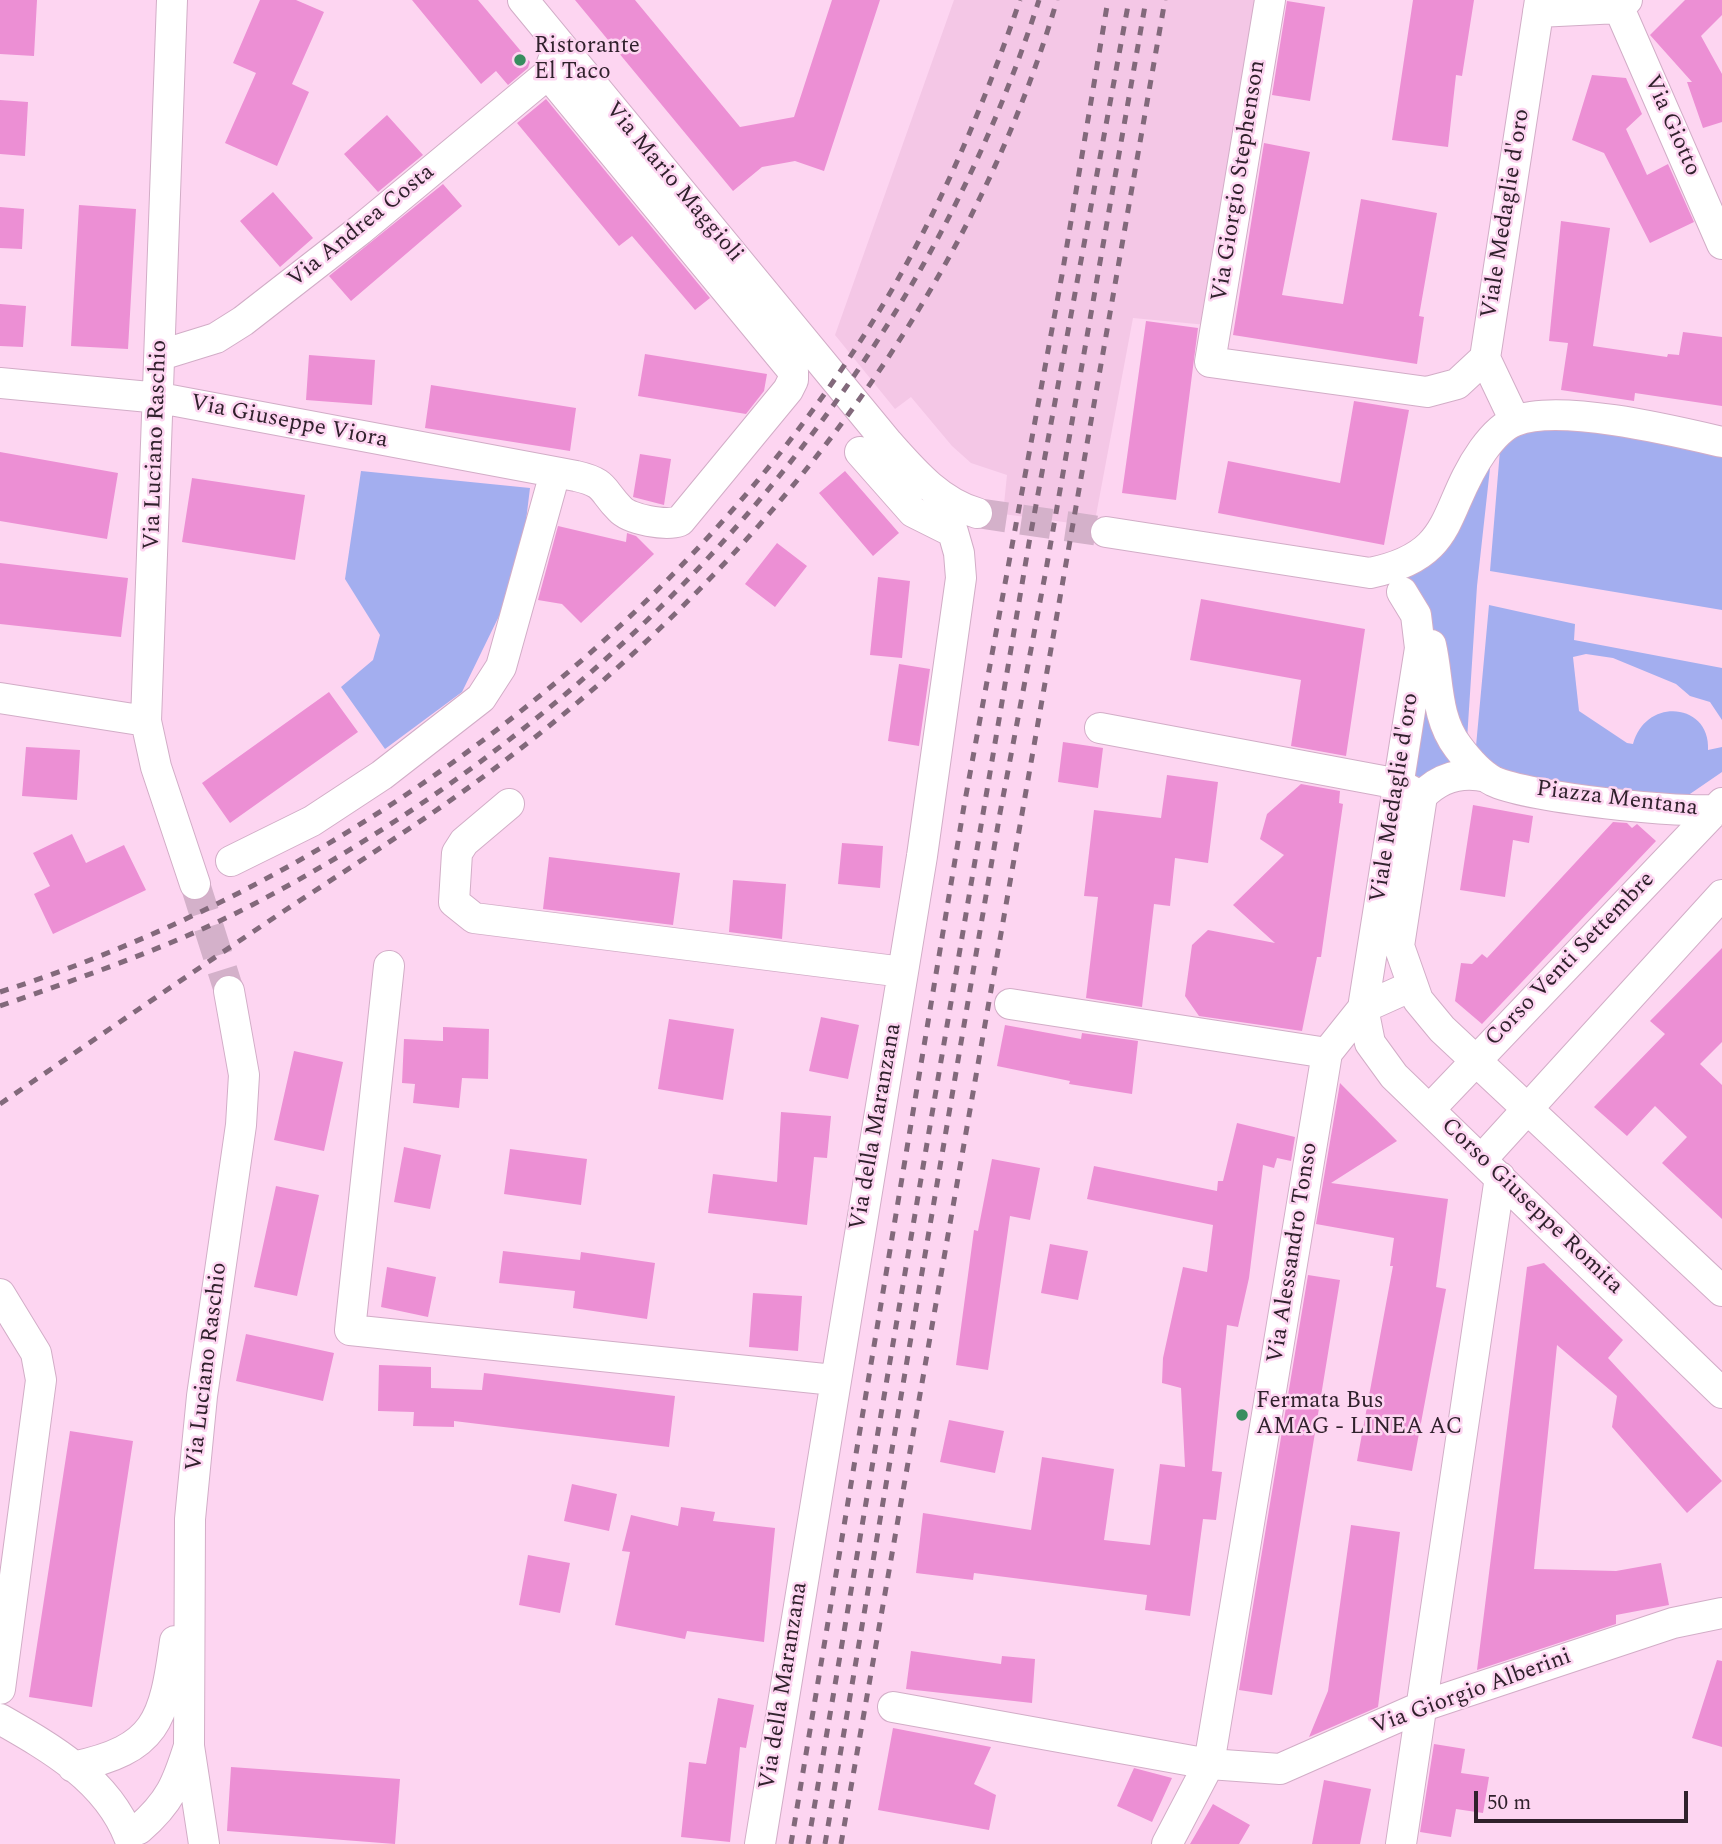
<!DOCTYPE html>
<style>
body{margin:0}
#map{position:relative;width:1722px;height:1844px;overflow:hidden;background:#fdd5f1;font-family:Spectral,serif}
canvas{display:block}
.scale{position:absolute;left:1474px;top:1791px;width:214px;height:32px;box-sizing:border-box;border:4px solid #30212c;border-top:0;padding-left:9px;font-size:21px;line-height:24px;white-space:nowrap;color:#30212c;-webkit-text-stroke:5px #fdd5f1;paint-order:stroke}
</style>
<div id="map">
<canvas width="1722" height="1844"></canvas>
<div class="scale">50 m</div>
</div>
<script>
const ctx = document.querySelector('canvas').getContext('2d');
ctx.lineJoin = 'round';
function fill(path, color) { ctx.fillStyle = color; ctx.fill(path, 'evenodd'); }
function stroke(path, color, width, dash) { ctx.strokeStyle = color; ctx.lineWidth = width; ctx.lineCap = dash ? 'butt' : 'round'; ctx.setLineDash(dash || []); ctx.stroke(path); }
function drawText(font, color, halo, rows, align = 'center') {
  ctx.font = font + ' Spectral,serif'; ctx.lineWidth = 5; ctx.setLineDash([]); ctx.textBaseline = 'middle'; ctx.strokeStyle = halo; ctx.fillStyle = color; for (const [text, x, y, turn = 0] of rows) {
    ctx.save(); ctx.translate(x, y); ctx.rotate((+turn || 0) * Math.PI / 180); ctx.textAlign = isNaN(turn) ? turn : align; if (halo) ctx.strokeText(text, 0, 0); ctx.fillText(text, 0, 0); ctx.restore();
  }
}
fill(new Path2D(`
 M954,0H1259L1207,325L1133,318L1094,526L1003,514L1007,475L971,463L952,446L911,397L895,409L835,335Z`), '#f4c7e6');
fill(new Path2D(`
 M1535,422L1722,451V610L1490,571L1501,438Z
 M1493,441L1477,586L1466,755L1403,591L1389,582Z
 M361,471L530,488L525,529L500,614L462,692L385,749L341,687L373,660L380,635L345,579Z
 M1489,605L1575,624L1574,640L1722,668V720L1710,702L1690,696L1676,684L1613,658L1586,654L1573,657L1579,711L1627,743L1633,744C1646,696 1711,703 1708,750L1722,747V772L1687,796L1615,792L1497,771L1475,757Z
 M1425,708L1431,726L1456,761L1428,779L1411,775Z`), '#a3aeef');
fill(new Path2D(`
 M0,0H37L34,56L0,54Z
 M260,0H296L324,12L292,84L309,92L277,166L225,143L256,73L233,63Z
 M412,0H478L530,62L528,68L508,85L496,71L481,84Z
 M575,0H635L740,127L794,117L832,0H880L824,171L795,161L762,167L733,191Z
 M1413,0H1474L1462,76L1456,75L1448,147L1392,140Z
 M1685,0H1722V15L1701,36L1722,74V122L1703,128L1687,82H1692L1650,35Z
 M1287,1L1325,7L1310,101L1272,95Z
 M1592,75L1626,78L1642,114L1626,129L1647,175L1668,164L1694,222L1650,243L1604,153L1572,140Z
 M546,99L710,298L695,310L632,236L619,246L517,123Z
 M0,100L28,102L25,156L0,154Z
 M387,115L423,155L378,192L344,154Z
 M1264,143L1310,152L1282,295L1343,304L1361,199L1437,213L1419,316L1424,317L1417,364L1233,335Z
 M443,184L462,206L351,301L329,276Z
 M273,192L313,238L280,267L240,221Z
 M79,205L136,209L128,349L71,346Z
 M0,207L24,209L22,249L0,248Z
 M1561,221L1610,228L1593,346L1667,357L1668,354L1679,355L1683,332L1722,337V406L1635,393L1634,401L1561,390L1568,343L1549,341Z
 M0,304L26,306L23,347L0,346Z
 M1146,321L1198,328L1176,500L1122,493Z
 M645,354L767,374L764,391L746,414L638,396Z
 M309,355L375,360L372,405L306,400Z
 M431,385L576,408L570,451L425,428Z
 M1354,401L1409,410L1384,545L1218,513L1228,461L1340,483Z
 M0,452L118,473L107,539L0,521Z
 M640,454L671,459L664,505L633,497Z
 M845,471L899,533L873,556L819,493Z
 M192,478L305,495L295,560L182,542Z
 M558,526L626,542L627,533L636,536L654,554L581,623L562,604L538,600Z
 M777,543L807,566L775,607L745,584Z
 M0,563L128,578L121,637L0,624Z
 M878,577L910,581L902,658L870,655Z
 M1201,599L1365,629L1346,756L1291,746L1301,680L1190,660Z
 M899,664L930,669L919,746L888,741Z
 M329,692L358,732L230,823L202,783Z
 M1063,742L1103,748L1098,788L1058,782Z
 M26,747L80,750L77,800L22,796Z
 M1167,775L1218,782L1208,863L1175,858L1170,906L1154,904L1142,1007L1086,998L1098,897L1084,896L1094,810L1161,818Z
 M1301,784L1340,791L1339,803L1343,804L1321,957H1317L1302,1031L1199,1016L1185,996L1192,945L1208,930L1275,943L1233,905L1284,855L1260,839L1267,814Z
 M1473,805L1533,816L1529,843L1513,840L1505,897L1460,890Z
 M1613,822L1627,823L1632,828L1637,824L1656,841L1482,1024L1455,1001L1461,963L1472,964L1482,954L1487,958Z
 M72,834L86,863L124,845L146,890L53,934L34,894L50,886L33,853Z
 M842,843L883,846L880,888L838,884Z
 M549,857L680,873L673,925L543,909Z
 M733,880L786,884L782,939L729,932Z
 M1722,948V1042L1700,1064L1722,1085V1219L1662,1163L1687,1137L1655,1106L1627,1136L1594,1107L1665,1034L1650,1021Z
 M821,1017L859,1025L848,1079L809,1071Z
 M669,1019L734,1029L723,1100L658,1089Z
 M1005,1025L1081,1039L1082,1033L1138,1041L1132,1094L1069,1084L1070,1081L997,1066Z
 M443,1027L489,1029L488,1079L462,1078L459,1108L413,1103L415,1084L402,1083L404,1039L443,1041Z
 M294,1051L343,1062L324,1151L274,1140Z
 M1340,1083L1397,1141L1331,1183L1448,1199L1436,1287L1446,1289L1412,1471L1357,1461L1393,1266H1390L1394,1238L1316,1224Z
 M781,1112L831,1116L827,1158L814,1157L807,1225L708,1213L713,1174L777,1182Z
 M1237,1123L1295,1137L1291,1161L1277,1158L1274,1168L1263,1165L1249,1278L1238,1327L1227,1325L1212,1471L1222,1472L1216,1520L1203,1519L1190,1616L1145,1610L1147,1595L974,1573L973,1580L916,1573L923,1513L1031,1530L1042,1457L1114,1469L1104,1540L1150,1545L1160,1464L1185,1467L1181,1388L1162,1383L1163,1358L1183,1267L1207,1272L1213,1225L1087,1199L1094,1166L1217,1191L1218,1181H1223Z
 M404,1147L441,1155L430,1209L394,1202Z
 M510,1149L587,1159L581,1205L504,1194Z
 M992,1159L1040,1168L1030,1220L1010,1216L988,1370L956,1365L974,1230L978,1231Z
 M276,1186L319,1195L297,1296L254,1287Z
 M1050,1244L1088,1251L1078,1300L1041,1293Z
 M503,1251L580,1260L581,1252L655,1263L647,1319L573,1308L575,1291L499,1283Z
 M1544,1263L1623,1340L1608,1358L1722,1481L1687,1513L1612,1427L1617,1396L1557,1345L1534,1569L1616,1571L1661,1563L1669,1605L1616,1615V1624L1477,1670L1527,1267Z
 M387,1267L436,1277L428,1317L381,1307Z
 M1308,1275L1340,1280L1272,1695L1239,1690Z
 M753,1293L802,1296L798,1351L749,1347Z
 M246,1334L334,1353L323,1401L236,1381Z
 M379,1365L431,1367V1388L482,1390L484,1373L675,1396L669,1447L454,1421V1427L413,1426L414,1412L378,1411Z
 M949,1420L1004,1431L995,1473L940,1462Z
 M70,1431L133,1441L92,1707L29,1697Z
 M572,1484L617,1494L609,1531L564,1521Z
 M681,1507L715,1512L713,1521L775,1528L764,1642L687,1631L685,1639L615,1625L630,1552L622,1551L631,1515L678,1526Z
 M1351,1525L1400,1532L1378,1707L1309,1737L1328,1691Z
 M528,1555L570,1563L560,1613L519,1605Z
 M911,1651L1001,1664L1002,1656L1035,1659L1032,1703L906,1689Z
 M1717,1660L1722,1661V1747L1692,1738Z
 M718,1698L754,1705L746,1748L740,1747L730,1842L681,1837L689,1762L706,1764Z
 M893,1728L991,1747L974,1784L996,1795L989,1830L878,1810Z
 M1434,1744L1465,1749L1461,1773L1489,1777L1483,1813L1456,1809L1451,1837L1420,1832Z
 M231,1767L400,1779L395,1844L227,1831Z
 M1134,1768L1172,1778L1152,1822L1117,1806Z
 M1324,1780L1371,1789L1360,1844H1312Z
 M1213,1804L1250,1825L1239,1844H1190Z`), '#ec8fd4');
stroke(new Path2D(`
 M977,513L1106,532
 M195,884L229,991`), '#d4b1ca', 30, [30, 15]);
const minor = new Path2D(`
 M172,0L146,721L156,767L195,884
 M523,0L888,443C913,471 939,502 977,513
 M1270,0L1210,362L1427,392L1457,384L1485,358
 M1619,8L1722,244
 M1538,12L1619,8L1627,0
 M161,355L216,338L243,321L360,230L548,74L554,58
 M0,383L160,398L576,476C607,483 601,490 620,509C630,520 666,526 680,521L788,390L793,380V371L548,74
 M1515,421L1485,358L1540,0
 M1106,532L1370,573C1458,555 1441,509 1483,450C1491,439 1502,426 1515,421C1559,403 1675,431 1722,442
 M1402,592L1416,615L1420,648L1363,1008L1370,1043L1394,1076L1722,1393
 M1431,645C1439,680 1435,717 1458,747C1467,759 1480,774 1493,781C1526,797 1685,815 1722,809
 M0,698L146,721
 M1100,728L1399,784L1415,793
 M1487,777C1462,771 1439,778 1422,796L1399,946L1418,1000L1442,1029L1722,1291
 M509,804L464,842L457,853L454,902L474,918L903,972
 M231,861L312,821L382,775L481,698L501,667L555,473
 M389,966L350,1330L834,1380
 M1010,1004L1327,1053
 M1430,1109L1722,803
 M1482,1159L1722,895
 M0,1294L36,1353L41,1380L0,1689
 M893,1707L1209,1764L1280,1769L1423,1706L1673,1623L1722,1613
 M0,1719C51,1748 107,1780 129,1837
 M189,1746L190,1519L202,1396L241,1125L244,1075L229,991
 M73,1767C157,1749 164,1721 175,1641
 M139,1829C170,1802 177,1784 189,1746L204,1844
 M760,1844L922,856L961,578L959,553L953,532L913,512L860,452
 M1167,1844L1209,1764L1327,1053L1363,1008L1412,986
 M1401,1844L1500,1177`);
stroke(minor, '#d2adc7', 32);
stroke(minor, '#fff', 30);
stroke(new Path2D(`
 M0,992C365,875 713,608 902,272C950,186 988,93 1020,0
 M0,1006C85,976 171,947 252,905C615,715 913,394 1039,0
 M0,1104C95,1039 191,973 287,909C366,857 446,807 520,749C765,559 969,300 1057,0
 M791,1844L964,806L1062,275L1108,0
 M808,1844L1029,543L1129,0
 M825,1844L1000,813L1046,570L1146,0
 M841,1844L1165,0`), '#82697b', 5, [9, 9]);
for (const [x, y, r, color] of [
 [520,60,7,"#388d5f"],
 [1242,1415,7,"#388d5f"]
]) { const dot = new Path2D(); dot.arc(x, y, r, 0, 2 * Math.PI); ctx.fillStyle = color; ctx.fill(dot); stroke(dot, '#fdd5f1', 2.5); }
drawText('23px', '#30212c', '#fdd5f1', [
 ["Ristorante",534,47],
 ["El Taco",534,73],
 ["Fermata Bus",1256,1402],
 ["AMAG - LINEA AC",1256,1428]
], 'left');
drawText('23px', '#30212c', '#fdd5f1', [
 ["Via Giotto",1671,126,66],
 ["Via Giorgio Stephenson",1240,181,-81],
 ["Via Mario Maggioli",673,183,50],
 ["Viale Medaglie d'oro",1507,214,-81],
 ["Via Andrea Costa",362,227,-39],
 ["Via Giuseppe Viora",289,423,11],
 ["Via Luciano Raschio",157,445,-88],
 ["Viale Medaglie d'oro",1396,798,-81],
 ["Piazza Mentana",1617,800,7],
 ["Corso Venti Settembre",1571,960,-46],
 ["Via della Maranzana",877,1127,-80],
 ["Corso Giuseppe Romita",1531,1207,44],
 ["Via Alessandro Tonso",1294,1253,-81],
 ["Via Luciano Raschio",208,1367,-83],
 ["Via della Maranzana",785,1686,-81],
 ["Via Giorgio Alberini",1472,1693,-20]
]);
</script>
